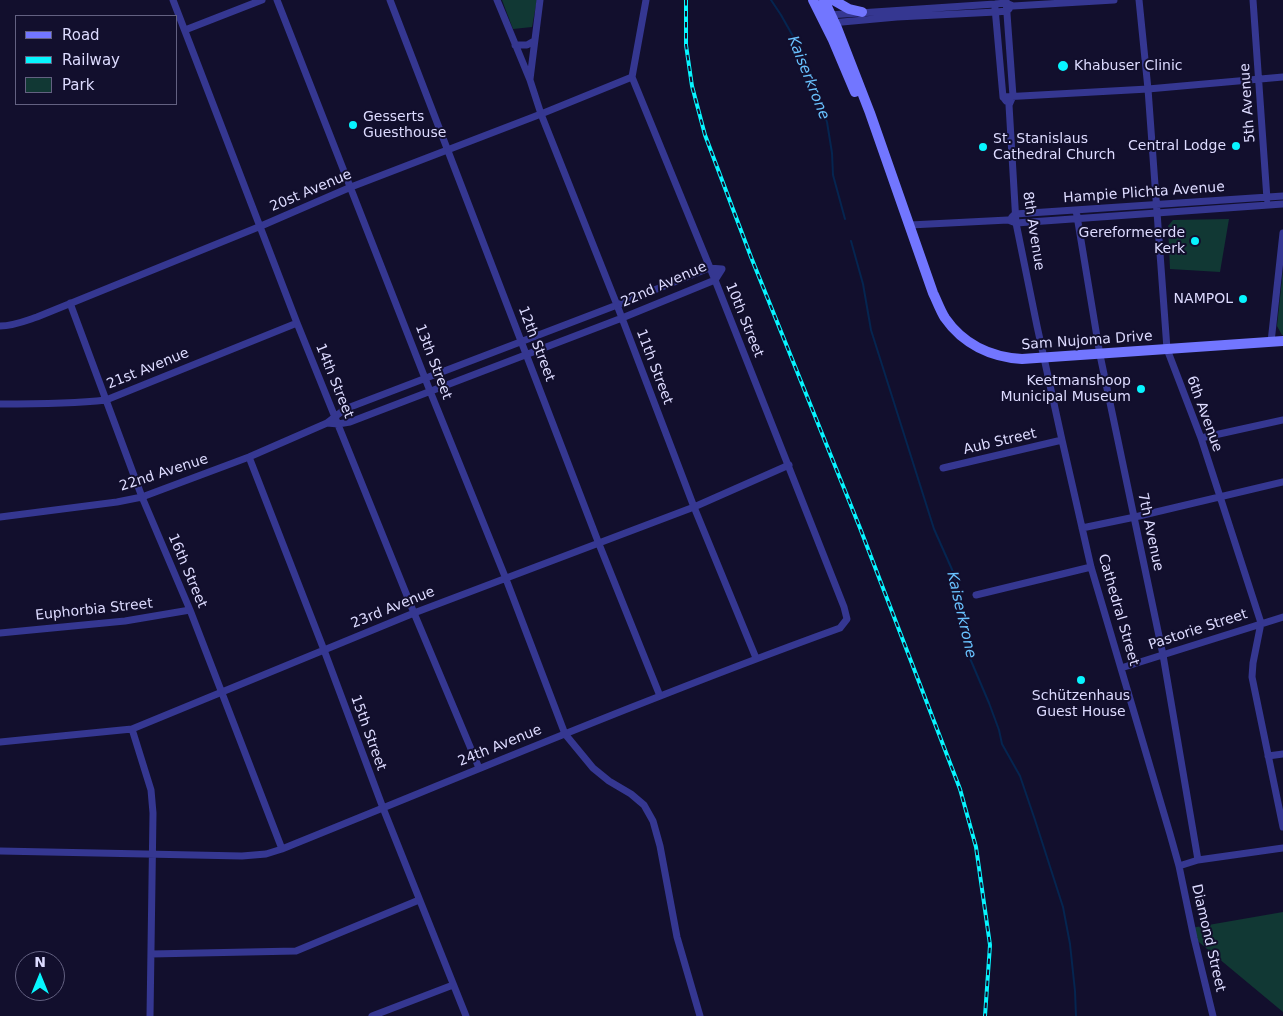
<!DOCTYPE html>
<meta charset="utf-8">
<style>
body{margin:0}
#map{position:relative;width:1283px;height:1016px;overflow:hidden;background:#120f2d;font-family:"DejaVu Sans",sans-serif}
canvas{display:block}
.legend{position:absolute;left:15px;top:15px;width:162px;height:90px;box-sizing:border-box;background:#120f2d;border:1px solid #636181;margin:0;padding:6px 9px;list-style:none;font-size:15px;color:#dddbff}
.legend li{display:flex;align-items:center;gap:10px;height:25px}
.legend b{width:25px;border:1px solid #636181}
.north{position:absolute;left:15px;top:951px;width:50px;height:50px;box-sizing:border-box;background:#120f2d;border:1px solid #636181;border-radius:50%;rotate:0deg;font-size:14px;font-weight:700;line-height:20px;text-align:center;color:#dddbff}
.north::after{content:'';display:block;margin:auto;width:18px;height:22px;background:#07f5ff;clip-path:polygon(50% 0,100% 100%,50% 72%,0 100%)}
</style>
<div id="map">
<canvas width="1283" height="1016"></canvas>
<ul class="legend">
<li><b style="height:6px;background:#7276ff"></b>Road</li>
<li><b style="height:6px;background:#07f5ff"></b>Railway</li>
<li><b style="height:14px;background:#113834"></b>Park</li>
</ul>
<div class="north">N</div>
</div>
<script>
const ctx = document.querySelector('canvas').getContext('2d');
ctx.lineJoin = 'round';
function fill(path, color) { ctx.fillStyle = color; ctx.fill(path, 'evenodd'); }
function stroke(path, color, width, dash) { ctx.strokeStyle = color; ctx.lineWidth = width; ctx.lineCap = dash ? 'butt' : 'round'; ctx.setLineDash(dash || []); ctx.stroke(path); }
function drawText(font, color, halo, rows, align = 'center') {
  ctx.font = font + ' "DejaVu Sans",sans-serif'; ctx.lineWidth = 4; ctx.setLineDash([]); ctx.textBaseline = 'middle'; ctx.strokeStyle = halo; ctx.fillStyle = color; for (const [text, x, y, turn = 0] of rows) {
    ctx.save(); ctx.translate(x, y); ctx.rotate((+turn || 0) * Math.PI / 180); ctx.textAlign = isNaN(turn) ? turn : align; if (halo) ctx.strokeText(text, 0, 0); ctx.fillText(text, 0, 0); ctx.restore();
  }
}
fill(new Path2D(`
 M502,0H537L532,27L513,29Z
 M1229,219L1220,272L1170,269L1168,226L1173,220Z
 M1283,270V335H1282L1277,326Z
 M1283,912V1012L1194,938L1191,928Z`), '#113834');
stroke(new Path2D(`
 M771,0L781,15L794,38L827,122L832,153L833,175L845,219
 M851,241L863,284L871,330L934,529L954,574L969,656L989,703L999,730L1002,744L1020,776L1035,820L1063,907L1070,944L1075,991L1076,1016`), '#052550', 2);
stroke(new Path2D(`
 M173,0L297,323L414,613L479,768
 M277,0L430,391L506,579L565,734L593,768L609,781L631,794L644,805L653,821L660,846L677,937L700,1016
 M390,0L599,544L660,696
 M497,0L530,80L541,114L617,305L694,507L756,658
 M1006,0L1013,96L1009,105L1016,223L1037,326L1062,440L1091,567L1170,834L1179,866L1194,938L1213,1016
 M1139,0L1148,89L1167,349L1201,438L1261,623L1253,663L1252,677L1283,827
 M1253,0L1267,199
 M995,8L1003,97L1006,101
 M829,15L995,4L1006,3L1013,6L1114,0
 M831,23L897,17L996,12L1007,11L1009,9
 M185,30L262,0
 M515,45H527L534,41
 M530,79L540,0
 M1003,97L1148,89L1283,77
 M1076,210L1100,355L1163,655L1198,860
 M1012,217L1015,214L1283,196
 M910,225L1008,220L1016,223L1283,204
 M70,303L142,497L190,610L282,849
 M0,326C13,326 25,321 37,317L261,226L351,187L541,114L632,77
 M1271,342L1283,233
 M0,404C35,404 71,404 106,400L297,323
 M1201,438L1283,420
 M249,457L324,650L383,808L466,1016
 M943,468L1062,440
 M0,517L117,502L142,497L249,457L327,423L345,409L617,305L709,268L722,269L715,280L622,318L350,422L338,424L327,423
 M1082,528L1135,517L1283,482
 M976,595L1091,567
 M0,633L125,621L190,610
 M1121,668L1283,617
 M132,729L151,790L153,813L150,1016
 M0,742L132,729L414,613L694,507L789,465
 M1268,756L1283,754
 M0,851L242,856L266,854L282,849C468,774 652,696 840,628L847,619L844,607L715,280L632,77L646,0
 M1179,866L1198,860L1283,848
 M151,954L296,951L419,900
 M372,1016L453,985`), '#353791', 7);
stroke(new Path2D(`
 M813,0L833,40L855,92
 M824,0L837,28L870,113L933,293C937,301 940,310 945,318C963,344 991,357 1022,359L1283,341
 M833,0L849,9L862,12`), '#7276ff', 10);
const rail = new Path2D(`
 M686,0V45L692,86L705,135L751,257L860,528L960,789L976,847L990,945L985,1016`);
stroke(rail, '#07f5ff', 4);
stroke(rail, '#120f2d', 2, [5.5]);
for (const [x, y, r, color] of [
 [1063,66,6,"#07f5ff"],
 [353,125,5,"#07f5ff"],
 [1236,146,5,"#07f5ff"],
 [983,147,5,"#07f5ff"],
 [1195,241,5,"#07f5ff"],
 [1243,299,5,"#07f5ff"],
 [1141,389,5,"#07f5ff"],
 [1081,680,5,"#07f5ff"]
]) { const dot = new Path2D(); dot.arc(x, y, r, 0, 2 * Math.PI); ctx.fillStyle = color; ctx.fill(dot); stroke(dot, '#120f2d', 2); }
drawText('14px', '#dddbff', '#120f2d', [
 ["Khabuser Clinic",1074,66,"left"],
 ["Gesserts",363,117,"left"],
 ["Guesthouse",363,133,"left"],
 ["St. Stanislaus",993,139,"left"],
 ["Cathedral Church",993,155,"left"],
 ["Central Lodge",1226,146],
 ["Gereformeerde",1185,233],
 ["Kerk",1185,249],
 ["NAMPOL",1233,299],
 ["Keetmanshoop",1131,381],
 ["Municipal Museum",1131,397],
 ["Schützenhaus",1081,696,"center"],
 ["Guest House",1081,712,"center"]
], 'right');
drawText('14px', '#dddbff', '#120f2d', [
 ["5th Avenue",1248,103,-94],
 ["20st Avenue",311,191,-23],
 ["Hampie Plichta Avenue",1144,193,-4],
 ["8th Avenue",1033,231,81],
 ["22nd Avenue",664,285,-24],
 ["10th Street",744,320,68],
 ["Sam Nujoma Drive",1087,341,-4],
 ["12th Street",536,344,69],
 ["13th Street",433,362,69],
 ["11th Street",654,367,69],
 ["21st Avenue",148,369,-22],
 ["14th Street",334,381,68],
 ["6th Avenue",1204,414,70],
 ["Aub Street",1000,442,-13],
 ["22nd Avenue",164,473,-18],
 ["7th Avenue",1150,532,78],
 ["16th Street",187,571,67],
 ["23rd Avenue",393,608,-22],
 ["Euphorbia Street",94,610,-6],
 ["Cathedral Street",1118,610,74],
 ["Pastorie Street",1198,630,-18],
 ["15th Street",368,733,70],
 ["24th Avenue",500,746,-22],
 ["Diamond Street",1208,938,77]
]);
drawText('italic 15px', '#69c2ff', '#120f2d', [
 ["Kaiserkrone",808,78,68],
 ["Kaiserkrone",961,615,77]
]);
</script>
